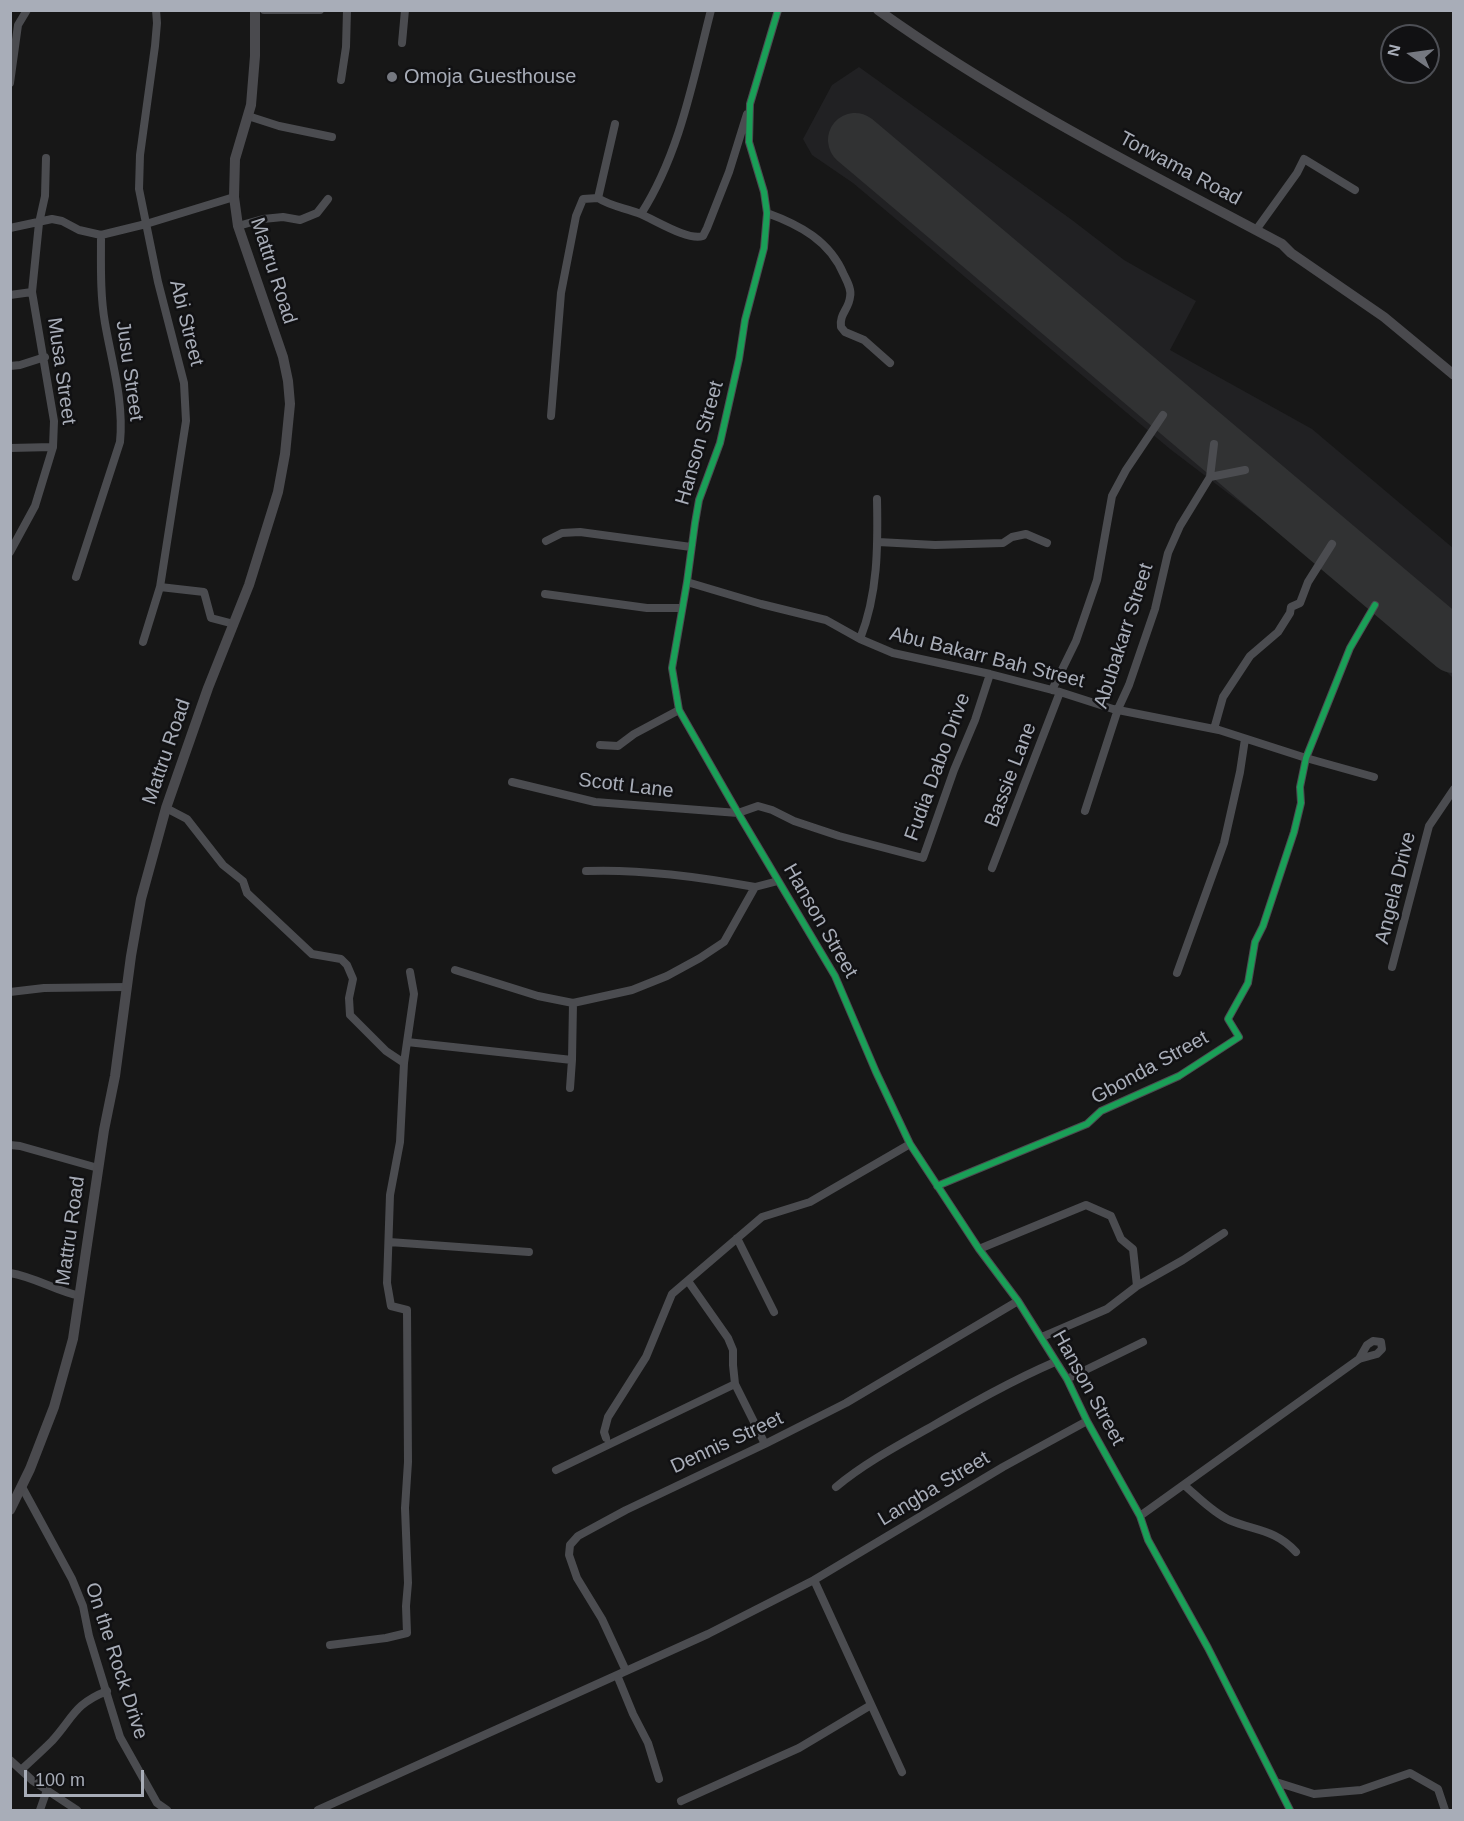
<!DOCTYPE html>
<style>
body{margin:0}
#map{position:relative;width:1464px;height:1821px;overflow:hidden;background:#171717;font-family:Helvetica,sans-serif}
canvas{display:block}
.frame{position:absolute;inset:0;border:12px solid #a8adb8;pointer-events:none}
.north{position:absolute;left:1380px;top:24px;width:60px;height:60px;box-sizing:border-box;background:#111113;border:2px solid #4d4f55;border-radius:50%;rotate:283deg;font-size:16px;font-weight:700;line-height:24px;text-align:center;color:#a8adb8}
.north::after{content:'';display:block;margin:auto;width:21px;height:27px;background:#757880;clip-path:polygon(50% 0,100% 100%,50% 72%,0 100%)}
.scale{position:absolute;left:24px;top:1770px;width:120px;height:27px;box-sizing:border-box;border:3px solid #a8adb8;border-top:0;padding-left:8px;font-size:18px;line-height:21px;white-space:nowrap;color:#a8adb8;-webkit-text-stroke:4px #111113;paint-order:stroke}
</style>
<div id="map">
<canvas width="1464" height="1821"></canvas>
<div class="frame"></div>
<div class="north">N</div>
<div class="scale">100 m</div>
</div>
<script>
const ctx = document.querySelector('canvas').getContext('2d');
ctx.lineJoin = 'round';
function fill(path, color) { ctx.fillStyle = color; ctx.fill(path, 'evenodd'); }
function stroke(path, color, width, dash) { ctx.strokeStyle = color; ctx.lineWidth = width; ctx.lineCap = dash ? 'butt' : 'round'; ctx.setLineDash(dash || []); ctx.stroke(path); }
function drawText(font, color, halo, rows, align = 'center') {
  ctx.font = font + ' Helvetica,sans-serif'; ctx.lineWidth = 5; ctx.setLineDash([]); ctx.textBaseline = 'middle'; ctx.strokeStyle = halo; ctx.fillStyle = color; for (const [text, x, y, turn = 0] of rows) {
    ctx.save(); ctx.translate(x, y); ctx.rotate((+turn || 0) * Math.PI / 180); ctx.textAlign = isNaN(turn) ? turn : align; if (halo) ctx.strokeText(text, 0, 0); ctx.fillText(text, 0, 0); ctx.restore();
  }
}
fill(new Path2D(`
 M859,67L1072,220L1124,260L1196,301L1170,350L1312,429L1453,548V678L1388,615L1170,449L853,183L812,155L803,139L832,85Z`), '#212123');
stroke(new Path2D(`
 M855,140L1454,646`), '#313233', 54);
stroke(new Path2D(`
 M264,10H320
 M778,10L750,104L749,142L764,192L767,213L764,248L745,320L739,359L720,443L699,500L695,523L687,582L672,668L679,710L738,813L835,976L876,1072L910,1144L979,1249L1018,1301L1067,1379L1087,1421L1140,1516L1148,1540L1208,1648L1290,1810
 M402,43L405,10
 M341,80L346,47L347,10
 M10,83L18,25L27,10
 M248,116L279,126L332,137
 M615,124L598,198C610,206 625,208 638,213C654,219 687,241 703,236L707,228L729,172L747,114
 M767,213C800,225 830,241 844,275C847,281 852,290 850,297C849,309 839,314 841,327L845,332L864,340L890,363
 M641,214C680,153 693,80 711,10
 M238,226L263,219L283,217L300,220L317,213L328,199
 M10,228L52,219L62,221L79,230L101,235L146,224L234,197
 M1256,230L1297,173L1304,159L1355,190
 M10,295L32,292
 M10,366L20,365L45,357
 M551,416L561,293L576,216L583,199L598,198
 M1214,444L1210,477L1245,470
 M10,448L53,447
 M546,541L562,533L580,532L691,547
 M878,542L935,545L1003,543L1012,537L1026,534L1047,543
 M10,552L35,506L53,447L54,421L32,292L39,223L45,196L46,158
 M76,577L120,442C124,402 112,363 105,323C100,295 101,264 101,235
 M687,582L761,604L826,620L860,639L893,653L990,674L1060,692L1113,709L1219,730L1306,758L1374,777
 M160,587L204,592L211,618L234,624
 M545,594L647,608H682
 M860,639C878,594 878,546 877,499
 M143,642L160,587L186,421L184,383L158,282L139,189L140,155L155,46L157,23L156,10
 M1052,690L1076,641L1097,580L1112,496L1126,470L1163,415
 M1214,729L1223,697L1250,656L1278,632L1290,613L1291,607L1300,603L1308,582L1332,544
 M600,745L618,746L634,734L679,710
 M512,782L595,802L738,813L758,806L772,810L794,821L839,836L923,858L954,770L975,720L990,674
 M166,808L187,819L223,865L243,881L247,893L312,954L341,959L347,965L353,979L349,998L350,1015L386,1051L404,1063L407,1042L572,1060
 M1085,811L1118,709L1129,685L1155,609L1168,553L1180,526L1210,477
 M992,868L1060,692
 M586,871C642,869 699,877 755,887
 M1392,967L1429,826L1454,789
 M455,970L538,996L573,1003L632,990L667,976L700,958L724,942L755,887L778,881
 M1177,973L1224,843L1240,772L1245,739
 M10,992L44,988L127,987
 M407,1042L414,994L410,972
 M570,1088L572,1060L573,1003
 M10,1145L20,1146L98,1168
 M937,1186L1087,1124L1101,1111L1179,1076L1239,1037L1228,1019L1248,983L1255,942L1263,926L1294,832L1301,803L1300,787L1306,758L1350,648L1375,605
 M737,1238L774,1312
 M389,1242L529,1252
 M979,1249L1086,1205L1111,1216L1121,1239L1133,1249L1137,1286
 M10,1273C35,1277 56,1291 80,1296
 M688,1281L728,1338L733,1350V1365L735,1384L765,1444
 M1042,1337L1107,1309L1137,1286L1183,1260L1224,1233
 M1067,1379L1143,1342
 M606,1438L604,1432L608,1417L646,1357L672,1294L762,1217L810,1202L910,1144
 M556,1470L735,1384
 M1184,1485C1197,1496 1212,1512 1229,1520C1255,1531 1275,1529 1296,1552
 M22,1487L72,1579L83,1606L89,1636L120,1737L157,1803L167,1810
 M836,1487C865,1463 897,1446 929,1428C971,1404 1011,1381 1055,1362
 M1140,1516L1359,1359L1377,1354L1382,1349L1381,1342L1373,1341L1367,1345L1359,1359
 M330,1645L386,1638L407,1633L406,1606L408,1583L405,1508L408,1462L407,1310L391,1306L387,1283L390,1195L400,1142L404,1063
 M626,1671L602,1619L577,1578L569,1555L570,1545L578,1536L626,1510L765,1444L846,1403L1018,1301
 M617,1675L633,1714L648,1743L659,1779
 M10,1760L33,1781L77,1810
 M21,1770C32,1760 42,1751 52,1741C73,1718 74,1704 107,1691
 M902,1772L814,1580L1003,1467L1087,1421
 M1276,1782L1314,1794L1361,1790L1410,1773L1438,1789L1445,1810
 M681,1801L799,1748L871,1705
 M40,1810L47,1790
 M318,1810L708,1634L814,1580`), '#4b4c50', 8);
stroke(new Path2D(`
 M878,10C1005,101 1145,171 1282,244L1291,253L1384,317L1454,375
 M10,1510L30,1469L54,1407L73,1339L104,1130L115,1076L131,956L141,899L166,808L208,688L249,585L278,492L285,454L290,404L288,381L283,357L238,226L234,197L235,159L251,105L255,56V10`), '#4a4a4e', 10);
stroke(new Path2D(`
 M778,10L750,104L749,142L764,192L767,213L764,248L745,320L739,359L720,443L699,500L695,523L687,582L672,668L679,710L738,813L835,976L876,1072L910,1144L979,1249L1018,1301L1067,1379L1087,1421L1140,1516L1148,1540L1208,1648L1290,1810
 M937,1186L1087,1124L1101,1111L1179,1076L1239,1037L1228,1019L1248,983L1255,942L1263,926L1294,832L1301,803L1300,787L1306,758L1350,648L1375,605`), '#1a9f57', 6);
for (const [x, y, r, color] of [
 [392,77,6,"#757880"]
]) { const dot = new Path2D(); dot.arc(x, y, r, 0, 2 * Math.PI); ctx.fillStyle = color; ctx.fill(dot); stroke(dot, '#111113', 2); }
drawText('20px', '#a8adb8', '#111113', [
 ["Omoja Guesthouse",404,77]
], 'left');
drawText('20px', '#a8adb8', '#111113', [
 ["Torwama Road",1180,169,28],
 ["Mattru Road",273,271,72],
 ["Abi Street",186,323,76],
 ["Musa Street",61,371,82],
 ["Jusu Street",129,371,82],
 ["Hanson Street",700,443,-74],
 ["Abubakarr Street",1124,636,-72],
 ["Abu Bakarr Bah Street",987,658,14],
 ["Mattru Road",167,752,-71],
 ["Fudia Dabo Drive",938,767,-70],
 ["Bassie Lane",1011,775,-69],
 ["Scott Lane",626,786,7],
 ["Angela Drive",1396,888,-76],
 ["Hanson Street",820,921,60],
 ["Gbonda Street",1150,1068,-29],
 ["Mattru Road",71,1231,-82],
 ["Hanson Street",1088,1388,61],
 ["Dennis Street",727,1443,-25],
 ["Langba Street",934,1489,-31],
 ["On the Rock Drive",116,1661,72]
]);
</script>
